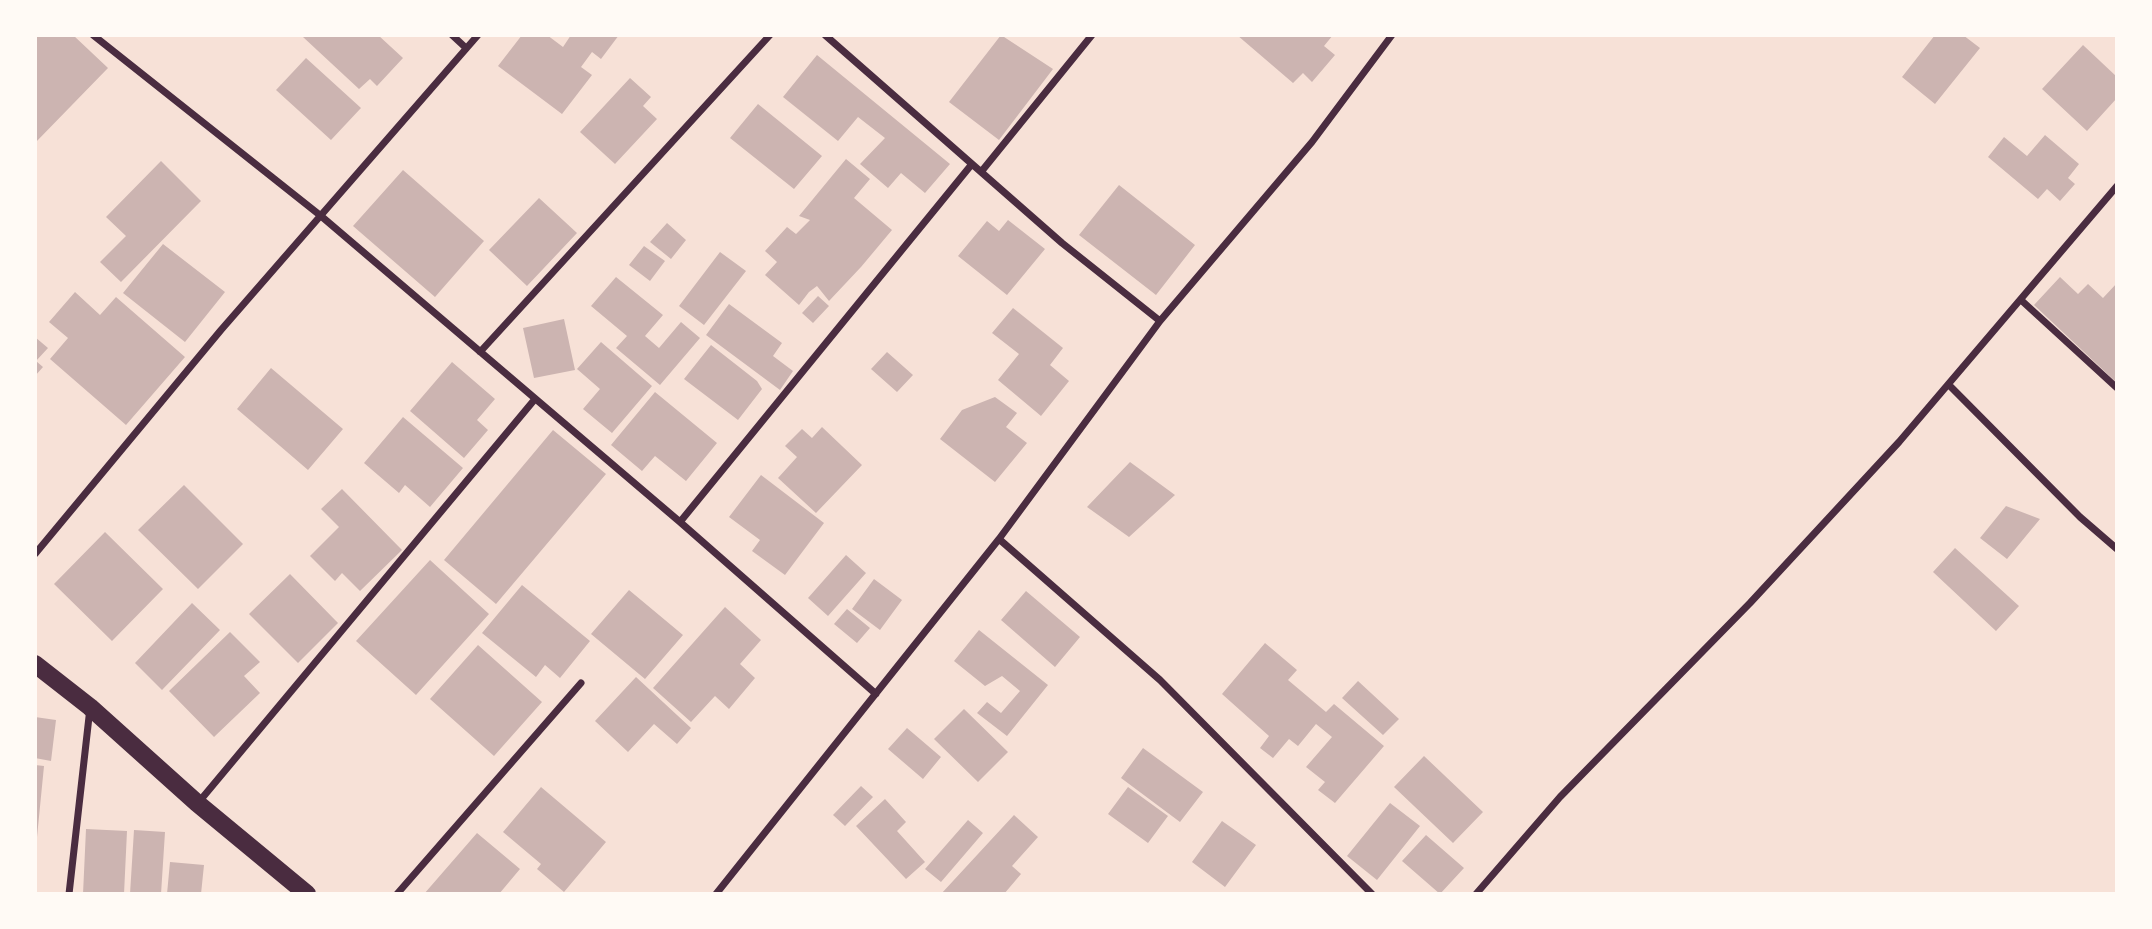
<!DOCTYPE html>
<style>
body{margin:0}
#map{position:relative;width:2152px;height:929px;overflow:hidden;background:#f7e1d7;font-family:Roboto,sans-serif}
canvas{display:block}
.frame{position:absolute;inset:0;border:37px solid #fffaf5;pointer-events:none}
</style>
<div id="map">
<canvas width="2152" height="929"></canvas>
<div class="frame"></div>
</div>
<script>
const ctx = document.querySelector('canvas').getContext('2d');
ctx.lineJoin = 'round';
function fill(path, color) { ctx.fillStyle = color; ctx.fill(path, 'evenodd'); }
function stroke(path, color, width, dash) { ctx.strokeStyle = color; ctx.lineWidth = width; ctx.lineCap = dash ? 'butt' : 'round'; ctx.setLineDash(dash || []); ctx.stroke(path); }
fill(new Path2D(`
 M35,35H73L108,68L35,143Z
 M305,35H378L403,58L377,86L370,79L359,89L303,37Z
 M522,35H547L563,47L571,35H619L601,59L592,52L581,67L592,75L562,114L498,66Z
 M1001,35L1053,69L999,140L949,102Z
 M1237,35H1333L1324,46L1335,55L1312,82L1303,73L1293,83Z
 M1935,35H1963L1980,48L1935,104L1902,77Z
 M2083,45L2117,77V98L2087,131L2042,89Z
 M817,55L950,164L925,193L901,173L888,188L860,164L885,138L858,117L838,141L783,97Z
 M306,58L361,108L331,140L276,90Z
 M630,78L651,97L643,106L657,119L615,164L580,132Z
 M758,104L822,156L794,189L730,138Z
 M2045,135L2079,164L2068,178L2075,184L2060,201L2047,189L2038,199L1988,157L2004,137L2027,156Z
 M846,159L870,179L854,198L892,230L861,267L829,301L817,286L809,292L799,305L765,275L777,262L765,251L787,227L796,234L810,220L799,216Z
 M161,161L201,201L121,282L100,262L126,236L106,217Z
 M403,170L484,241L435,297L353,226Z
 M1119,185L1195,245L1156,295L1079,235Z
 M539,198L577,233L527,286L489,250Z
 M1008,220L1045,249L1007,295L958,256L987,221L999,231Z
 M667,223L686,240L671,259L650,242Z
 M163,244L225,292L185,342L123,293Z
 M644,246L665,261L650,281L629,265Z
 M720,252L746,271L704,325L679,306Z
 M616,277L663,315L645,336L659,348L681,322L700,338L660,385L616,348L627,336L591,306Z
 M2060,277L2078,294L2088,284L2103,298L2117,283V383L2034,305Z
 M75,292L100,315L116,297L185,357L126,425L50,359L68,338L49,322Z
 M818,296L829,306L813,323L802,313Z
 M729,304L782,343L773,356L793,371L780,390L706,335Z
 M1013,308L1063,348L1050,365L1069,381L1041,416L998,380L1019,354L992,333Z
 M564,319L575,370L534,378L523,328Z
 M35,337L48,348L36,361L43,367L35,376Z
 M601,342L652,386L612,433L583,409L600,389L577,369Z
 M711,345L757,381L762,389L738,420L684,379Z
 M887,352L913,375L897,392L871,369Z
 M452,362L495,399L477,420L488,430L464,458L410,411Z
 M271,368L343,429L308,470L237,409Z
 M655,392L717,443L686,481L655,456L642,471L611,445Z
 M995,397L1017,413L1006,427L1027,443L995,482L940,439L962,410Z
 M403,417L463,468L430,507L405,485L399,493L364,463Z
 M822,427L862,465L816,513L778,478L797,457L785,446L802,429L812,438Z
 M553,430L606,474L496,604L444,560Z
 M1130,462L1175,495L1129,537L1087,507Z
 M761,475L824,523L785,575L752,551L760,540L729,517Z
 M184,485L243,544L198,589L138,530Z
 M342,489L402,550L360,591L342,573L335,581L310,556L339,527L321,509Z
 M2006,506L2040,519L2007,559L1980,538Z
 M105,532L163,589L112,641L54,584Z
 M1955,548L2019,606L1996,631L1933,572Z
 M846,555L866,573L828,616L808,598Z
 M430,560L489,614L416,695L356,641Z
 M290,574L338,623L298,663L249,614Z
 M874,579L902,600L880,630L852,609Z
 M522,585L590,641L560,678L545,665L536,677L482,633Z
 M629,590L683,635L645,679L591,634Z
 M1026,591L1080,637L1055,667L1001,620Z
 M192,603L220,630L162,690L135,663Z
 M725,607L761,640L740,664L755,678L729,709L715,696L691,722L653,688Z
 M847,609L870,628L857,643L834,624Z
 M979,630L1048,685L1007,736L977,713L987,702L1001,713L1020,691L1002,676L985,686L954,661Z
 M230,632L260,662L244,676L260,693L214,737L169,691Z
 M1265,643L1297,670L1288,680L1326,712L1334,704L1384,746L1335,803L1318,790L1325,782L1306,767L1332,737L1316,724L1298,746L1289,739L1273,758L1260,748L1269,736L1222,694Z
 M478,645L542,702L494,756L430,699Z
 M636,677L691,728L677,744L654,724L628,752L595,721Z
 M1358,681L1399,719L1383,735L1342,698Z
 M964,709L1008,752L978,782L934,739Z
 M35,717L56,720L51,761L35,758Z
 M907,728L941,757L923,779L888,749Z
 M1143,748L1203,792L1180,822L1121,778Z
 M1424,756L1483,812L1453,843L1394,787Z
 M35,765L44,766L37,837H35Z
 M861,786L873,797L845,826L833,815Z
 M541,787L606,842L564,892L537,869L541,864L503,832Z
 M1128,787L1168,816L1148,843L1108,814Z
 M885,799L906,822L897,831L925,862L906,879L856,826Z
 M1390,803L1420,826L1377,880L1347,856Z
 M1014,815L1038,837L1012,866L1021,874L1004,894H941Z
 M968,820L983,833L941,882L925,869Z
 M1222,821L1256,845L1225,887L1192,862Z
 M86,829L127,831L124,894H83Z
 M134,830L165,832L161,894H130Z
 M477,833L520,869L499,894H424Z
 M1426,835L1464,868L1440,894L1402,861Z
 M170,862L204,865L201,894H167Z`), '#ccb4b1');
stroke(new Path2D(`
 M93,35L321,216L680,522L876,694
 M452,35L466,48
 M825,35L1062,243L1160,321
 M981,172L1092,35
 M2021,300L2117,388
 M480,352L770,35
 M1949,385L2080,517L2117,549
 M680,522L972,164
 M999,539L1160,680L1372,894
 M35,554L221,330L478,35
 M198,803L535,399
 M69,894L90,708
 M397,894L581,683
 M716,894L999,539L1160,321L1312,142L1392,35
 M1476,894L1560,797L1750,603L1899,442L2117,186`), '#4a2c40', 7);
stroke(new Path2D(`
 M35,664L90,707L197,803L307,894`), '#4a2c40', 18);
</script>
